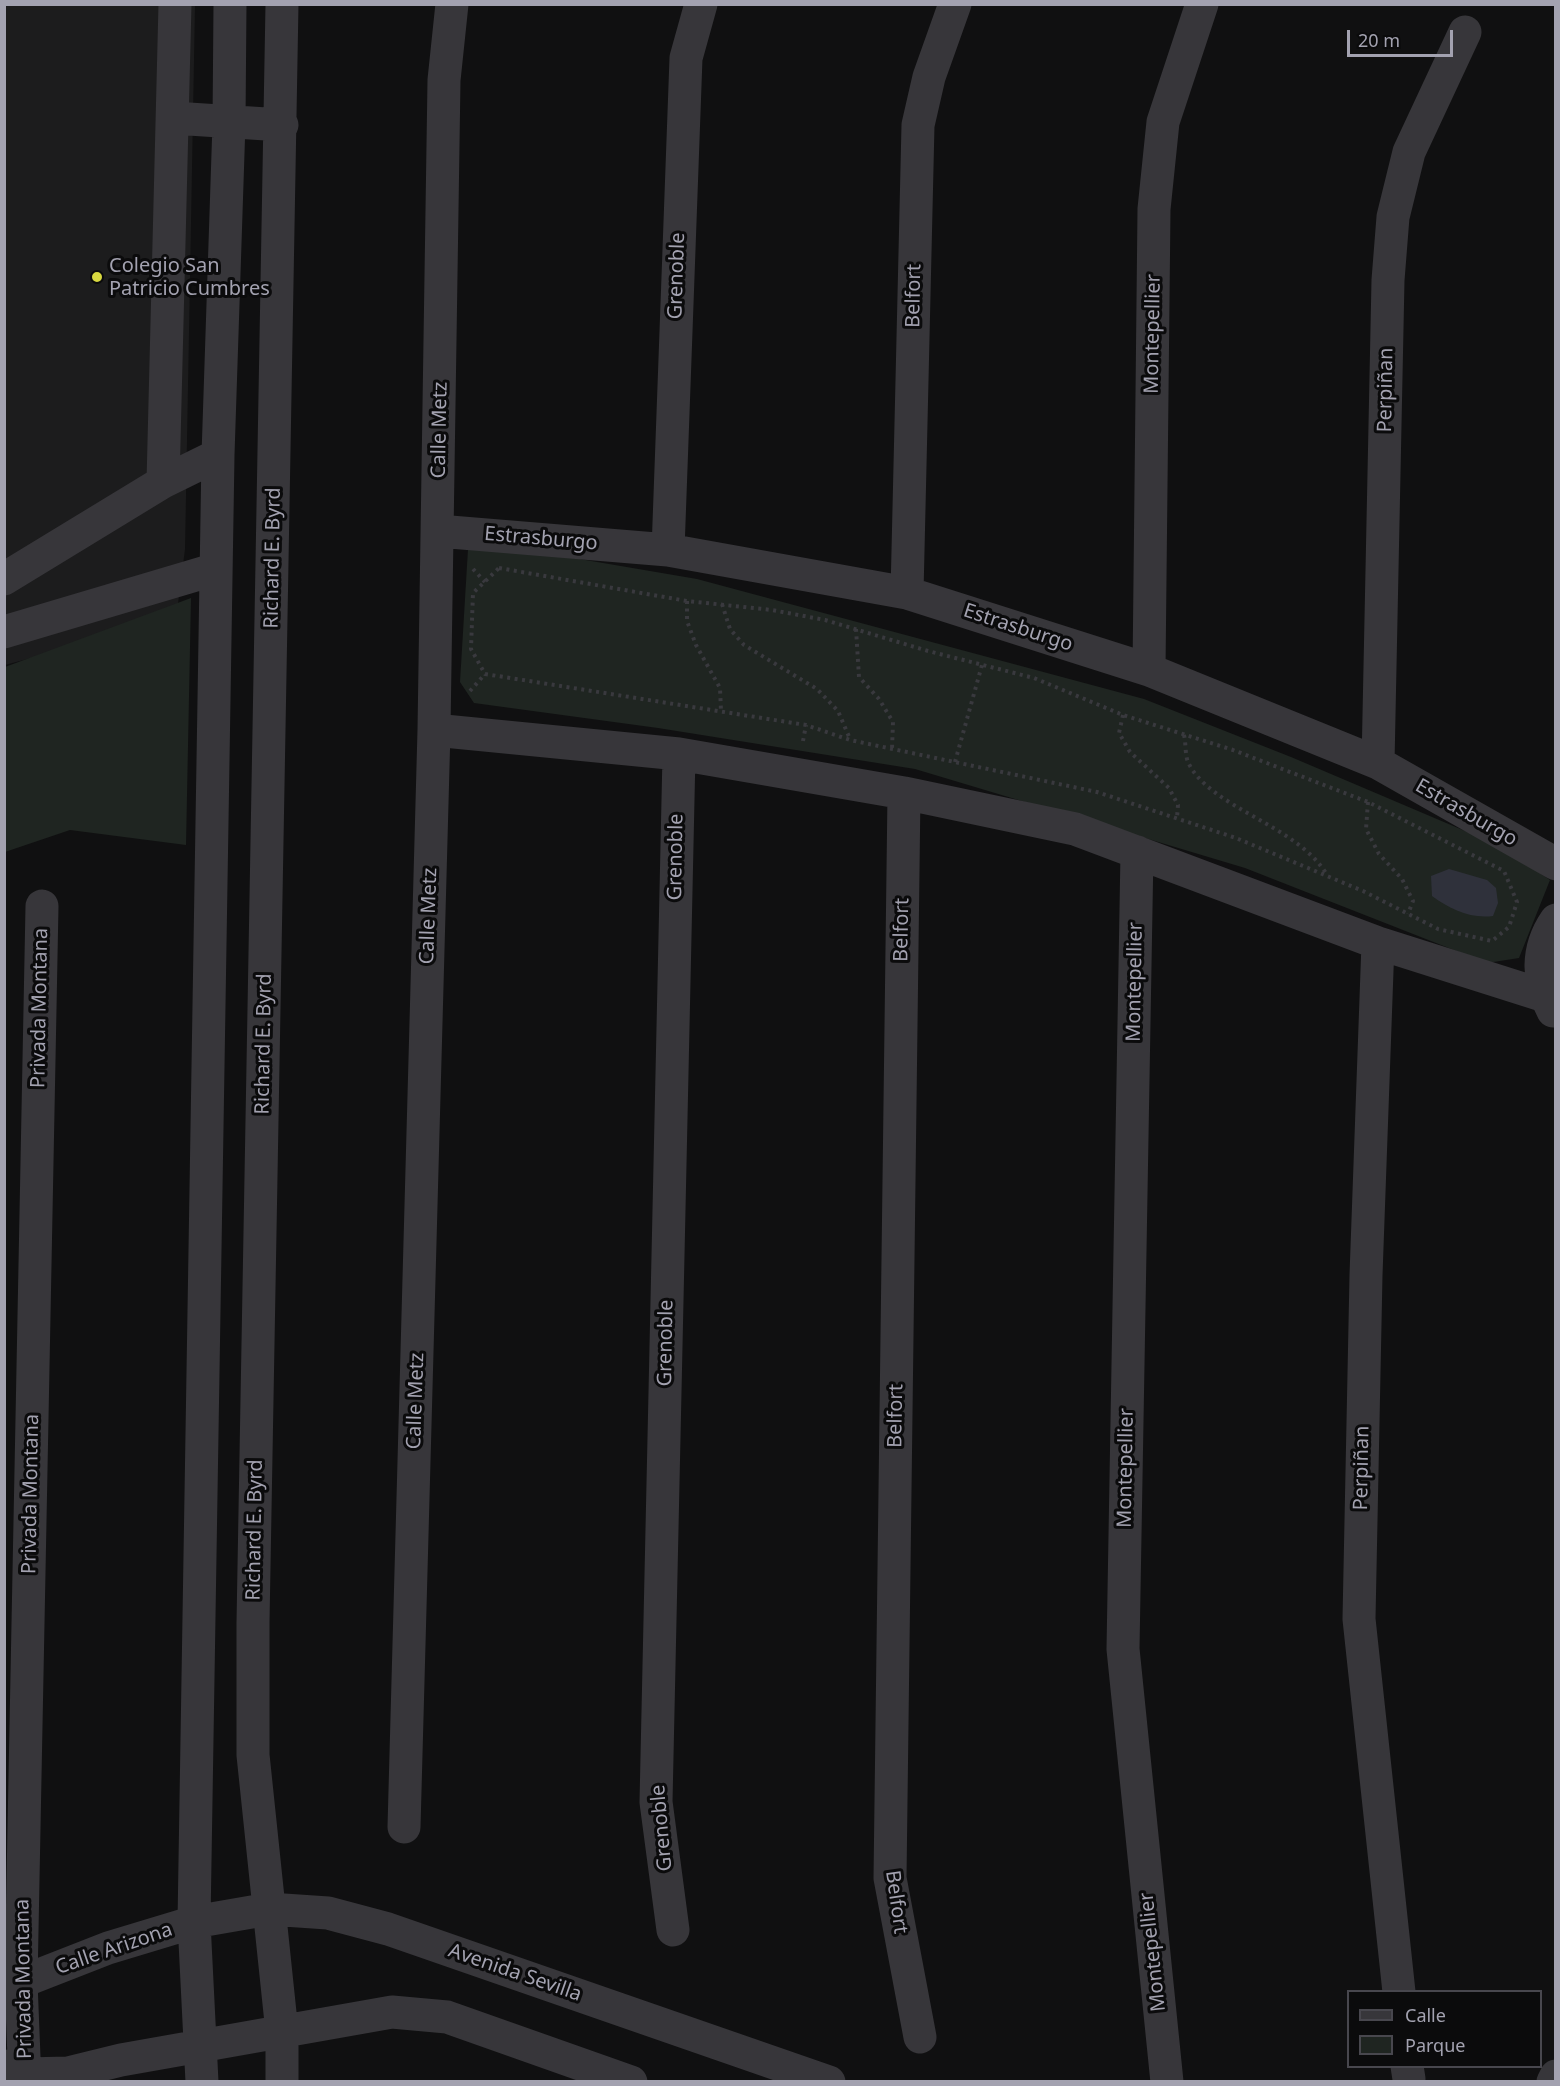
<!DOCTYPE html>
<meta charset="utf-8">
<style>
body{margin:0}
#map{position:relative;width:1560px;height:2086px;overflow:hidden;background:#101011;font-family:"Noto Sans",sans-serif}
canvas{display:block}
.frame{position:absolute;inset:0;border:6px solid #a3a2b0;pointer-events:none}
.legend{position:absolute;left:1347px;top:1990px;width:195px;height:78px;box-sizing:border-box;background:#0b0b0c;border:2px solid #48474e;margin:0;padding:8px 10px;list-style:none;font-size:18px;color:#a3a2b0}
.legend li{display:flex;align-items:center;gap:12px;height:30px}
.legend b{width:30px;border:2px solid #48474e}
.scale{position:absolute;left:1347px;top:30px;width:106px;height:27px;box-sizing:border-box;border:3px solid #a3a2b0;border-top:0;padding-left:8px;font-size:18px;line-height:21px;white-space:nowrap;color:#a3a2b0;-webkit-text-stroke:4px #0b0b0c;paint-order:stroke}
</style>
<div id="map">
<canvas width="1560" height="2086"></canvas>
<div class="frame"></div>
<ul class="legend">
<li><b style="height:8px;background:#37363a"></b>Calle</li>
<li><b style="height:16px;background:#1f2521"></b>Parque</li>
</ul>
<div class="scale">20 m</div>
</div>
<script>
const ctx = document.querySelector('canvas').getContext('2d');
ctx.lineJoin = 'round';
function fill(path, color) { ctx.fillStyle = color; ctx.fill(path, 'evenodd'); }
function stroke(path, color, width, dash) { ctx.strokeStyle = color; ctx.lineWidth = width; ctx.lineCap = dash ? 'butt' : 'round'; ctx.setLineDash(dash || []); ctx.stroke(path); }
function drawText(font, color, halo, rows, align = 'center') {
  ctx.font = font + ' "Noto Sans",sans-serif'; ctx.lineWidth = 6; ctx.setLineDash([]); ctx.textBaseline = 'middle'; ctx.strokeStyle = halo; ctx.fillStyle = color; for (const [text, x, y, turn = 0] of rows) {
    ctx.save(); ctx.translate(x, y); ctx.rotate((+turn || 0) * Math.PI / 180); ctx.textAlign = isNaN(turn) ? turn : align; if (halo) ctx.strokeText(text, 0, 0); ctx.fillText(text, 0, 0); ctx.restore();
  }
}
fill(new Path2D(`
 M5,5H195L185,549L176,619L5,665Z`), '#1c1c1d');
fill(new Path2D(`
 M515,548L697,579L1144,699L1291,757L1498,845L1550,880L1519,958L1487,963L1245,868L915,769L658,728L474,703L460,682L468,549Z
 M191,598L186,845L70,830L5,852V667Z`), '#1f2521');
fill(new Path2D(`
 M1449,869L1487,880L1496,888L1498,903L1493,916C1470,919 1450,909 1432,896L1431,876Z`), '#2f313b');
stroke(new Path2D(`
 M499,568L687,601L772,610L825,620L928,651L1034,678L1123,715L1233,750L1368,802L1504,871L1517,902L1509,927L1492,941L1438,929L1363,891L1236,838L1097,792L850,740L806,725L485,674L471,649L473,593Z
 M473,569L485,582
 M687,601V621L696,645L720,688L721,711
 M722,604L730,629L744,645L817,689L838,711L850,739
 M856,629L859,677L879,699L893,722L892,749
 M470,691L485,674
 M1123,715L1119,733L1130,752L1169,788L1178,805L1177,818
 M1184,735C1186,743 1185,755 1188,762C1209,808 1298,825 1327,875
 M803,741L806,725
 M955,762L982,665
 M1368,802L1366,829L1379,854L1402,879L1413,901L1408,914`), '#39393e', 4, [3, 4.5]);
stroke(new Path2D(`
 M173,118L282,125
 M163,482L175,4
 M438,531L668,550L907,593L1149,670L1378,763L1556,864
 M668,550L686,58L701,4
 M4,579L163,482L218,455
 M907,593L918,125L929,77L955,4
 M4,632L216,569
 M1149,670L1154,209L1163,122L1202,4
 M434,730L679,754L904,793L1075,829L1378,943L1545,996
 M1378,763L1388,280L1393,217L1409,152L1465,32
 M904,793L890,1878L920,2037
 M1137,852L1123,1649L1167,2082
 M1378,943L1366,1275L1359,1619L1399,1992
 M1553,1011C1537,981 1536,949 1556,920
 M404,1827L434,730L444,80L452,4
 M673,1930L656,1802L679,754
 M6,1997L21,1982L108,1948L194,1922L269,1909L328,1913L388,1929L829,2082
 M4,2066L25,2074L68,2073L121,2060L392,2012L447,2017L631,2082
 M1407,2066L1409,2079
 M25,2082L21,1982L42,906
 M202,2082L194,1922L218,455L229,123L230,4
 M282,2082V2032L253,1755V1622L282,4
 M1553,2082L1556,2076`), '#37363a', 33);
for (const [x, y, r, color] of [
 [97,277,6,"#d8d840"]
]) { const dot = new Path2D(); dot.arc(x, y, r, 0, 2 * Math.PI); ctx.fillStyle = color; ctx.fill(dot); stroke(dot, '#0b0b0c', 2); }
drawText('20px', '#a3a2b0', '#0b0b0c', [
 ["Colegio San",109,266],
 ["Patricio Cumbres",109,289]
], 'left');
drawText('20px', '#a3a2b0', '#0b0b0c', [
 ["Grenoble",677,276,-88],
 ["Belfort",914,296,-89],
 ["Montepellier",1153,334,-89],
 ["Perpiñan",1386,390,-89],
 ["Calle Metz",440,430,-89],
 ["Estrasburgo",541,539,5],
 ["Richard E. Byrd",273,558,-89],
 ["Estrasburgo",1018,628,18],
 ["Estrasburgo",1466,813,30],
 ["Grenoble",676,857,-89],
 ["Calle Metz",429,916,-88],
 ["Belfort",902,930,-89],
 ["Montepellier",1135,982,-89],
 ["Privada Montana",40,1008,-89],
 ["Richard E. Byrd",264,1044,-89],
 ["Grenoble",666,1343,-89],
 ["Calle Metz",416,1401,-88],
 ["Belfort",896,1416,-89],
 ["Montepellier",1126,1468,-89],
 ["Perpiñan",1362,1468,-89],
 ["Privada Montana",31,1494,-89],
 ["Richard E. Byrd",255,1530,-89],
 ["Grenoble",662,1828,-95],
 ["Belfort",896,1902,82],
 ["Calle Arizona",114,1949,-19],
 ["Montepellier",1153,1952,-96],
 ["Avenida Sevilla",515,1973,19],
 ["Privada Montana",24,1979,-91]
]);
</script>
